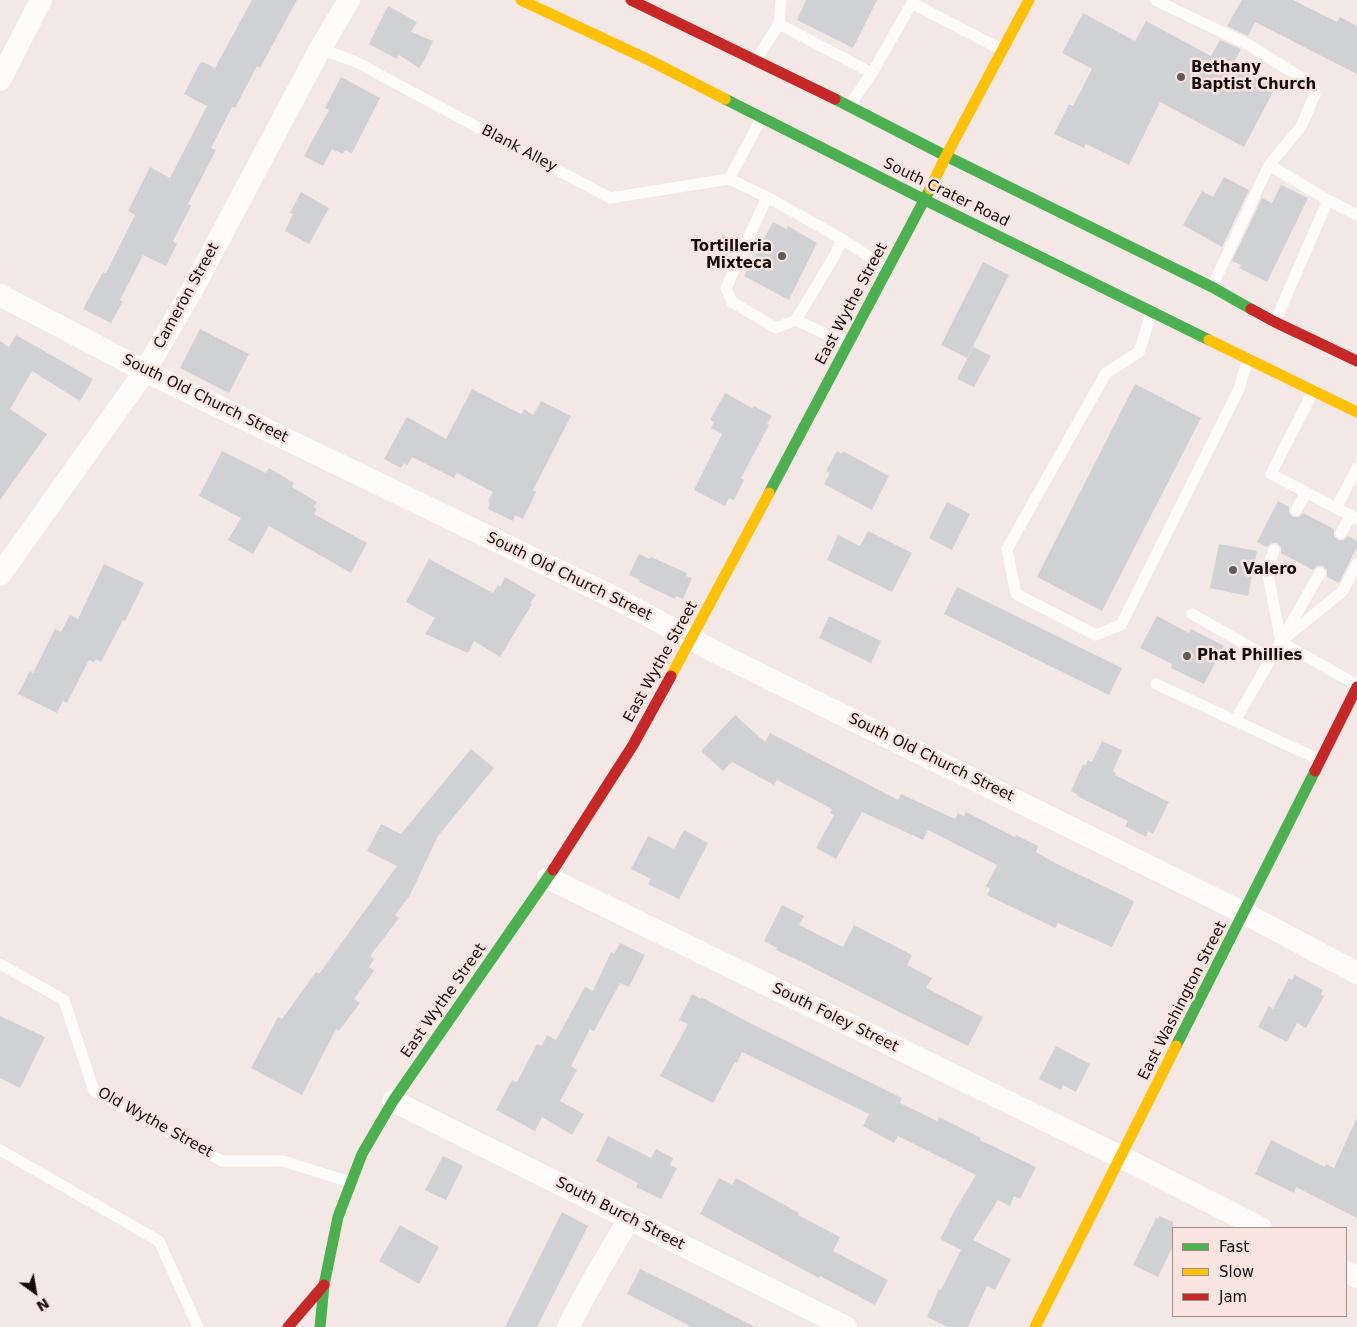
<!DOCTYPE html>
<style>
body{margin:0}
#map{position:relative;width:1357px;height:1327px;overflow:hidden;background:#f4e8e6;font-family:"DejaVu Sans",sans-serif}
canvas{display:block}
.legend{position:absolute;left:1172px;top:1227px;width:175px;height:90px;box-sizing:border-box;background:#fae4e0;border:1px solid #9e8e8b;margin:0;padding:6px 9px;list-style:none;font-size:15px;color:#140d0c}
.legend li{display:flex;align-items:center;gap:10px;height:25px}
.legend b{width:25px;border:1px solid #9e8e8b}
.north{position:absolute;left:10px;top:1267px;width:50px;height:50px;-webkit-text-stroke:4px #fae4e0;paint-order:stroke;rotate:148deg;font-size:14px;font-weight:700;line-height:20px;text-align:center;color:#140d0c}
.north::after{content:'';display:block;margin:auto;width:18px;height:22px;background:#140d0c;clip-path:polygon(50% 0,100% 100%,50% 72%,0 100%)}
</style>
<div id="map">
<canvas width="1357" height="1327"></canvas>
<ul class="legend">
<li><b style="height:6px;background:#4caf50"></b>Fast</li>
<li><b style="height:6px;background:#ffc107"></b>Slow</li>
<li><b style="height:6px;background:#c62828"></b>Jam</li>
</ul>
<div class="north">N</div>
</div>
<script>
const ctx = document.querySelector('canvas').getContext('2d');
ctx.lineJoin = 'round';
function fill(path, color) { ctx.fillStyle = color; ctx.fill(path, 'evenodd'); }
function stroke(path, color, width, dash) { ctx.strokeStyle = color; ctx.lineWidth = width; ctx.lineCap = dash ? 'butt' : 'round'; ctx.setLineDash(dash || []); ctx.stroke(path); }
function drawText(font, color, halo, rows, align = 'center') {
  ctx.font = font + ' "DejaVu Sans",sans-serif'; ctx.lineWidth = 5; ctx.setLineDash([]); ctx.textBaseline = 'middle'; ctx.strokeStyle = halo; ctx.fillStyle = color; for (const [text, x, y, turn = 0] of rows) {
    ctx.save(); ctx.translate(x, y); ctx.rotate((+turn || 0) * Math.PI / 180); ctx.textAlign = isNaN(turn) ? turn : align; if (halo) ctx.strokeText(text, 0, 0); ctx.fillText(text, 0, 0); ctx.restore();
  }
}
fill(new Path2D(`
 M252,0H297L260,68L257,66L235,108L232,107L211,148L216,150L188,204L191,206L173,241L177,244L166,266L143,255L120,300L123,301L111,323L83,309L103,272L106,273L135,215L128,211L150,167L170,178L207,106L184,94L200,63L203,62L215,68Z
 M806,0H877L853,48L797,20Z
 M1242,0H1293L1337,22L1340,17L1357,26V74L1255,22L1248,36L1227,26Z
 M388,6L417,22L411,32L433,41L425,59L419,68L399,55L397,59L369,44Z
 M1083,13L1135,41L1146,21L1211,56L1220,40L1241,49L1232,66L1275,88L1244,147L1160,102L1129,165L1086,144L1084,148L1054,134L1069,104L1073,106L1092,69L1062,53Z
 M341,77L380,98L352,153L345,150L343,154L332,149L323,166L304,156L329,110L325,108Z
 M1224,177L1249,190L1222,247L1183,225L1202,191L1213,197Z
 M1281,185L1308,198L1267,282L1239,268L1241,265L1232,261L1262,198L1272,203Z
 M301,192L329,208L309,244L285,231L293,214L290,213Z
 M773,222L787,229L788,226L817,243L789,300L744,276Z
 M983,262L1009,275L967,358L941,345Z
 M200,329L249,354L229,393L180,368Z
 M16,335L93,379L80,401L32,371L10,409L47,434L0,500V341L9,347Z
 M973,347L991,356L974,387L957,379Z
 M1135,384L1201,418L1102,611L1037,577Z
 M472,389L521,414L524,409L533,415L541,401L571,416L533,490L536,492L523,519L515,515L513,521L488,509L490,502L488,501L493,492L457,473L454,478L412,457L407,466L404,463L401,468L384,459L407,417L446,439Z
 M725,393L752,408L754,406L772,416L767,424L769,425L741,478L744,480L734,500L729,498L725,506L694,490L722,434L711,428L714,422L710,420Z
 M222,451L266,473L269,468L294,483L292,487L317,502L314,507L317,509L314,514L367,543L351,573L269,526L253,554L228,540L241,518L199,496Z
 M837,451L842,454L843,451L889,476L872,510L824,484L830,473L826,471Z
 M1278,501L1289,507V513L1293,517H1299L1303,513L1334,529V536L1338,540H1344L1348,536L1357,541V547L1339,583L1327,577V570L1323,566H1317L1313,570L1281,553V548L1277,543H1272L1267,547L1257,542Z
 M947,502L970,514L952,550L929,538Z
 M868,531L912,553L892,592L827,560L838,535L860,546Z
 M1219,544L1257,551L1248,596L1210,588Z
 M639,554L650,559L651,557L687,573L686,576L692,578L683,599L676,596L675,599L639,582L640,580L629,575Z
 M429,559L493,593L498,585L500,587L505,577L536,595L530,603L532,604L500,657L474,641L468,653L425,634L435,618L406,602Z
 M104,564L144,583L125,621L123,620L101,662L96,659L94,662L89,660L67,703L63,701L57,713L18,694L30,671L33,673L55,629L61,632L70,615L78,619Z
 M957,587L1122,668L1109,695L944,614Z
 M829,616L881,641L871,663L819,638Z
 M1157,616L1189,633L1191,629L1224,646L1204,684L1171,668L1172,664L1140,648Z
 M735,715L765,742L770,733L898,800L901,794L955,819L958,813L964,816L966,812L1015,837L1016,835L1038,846L1036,852L1055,863L1128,898L1134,902L1112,947L1058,923L1055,928L987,895L990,889L986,886L997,865L928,830L923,840L862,812L836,859L816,848L834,815L830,813L832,809L777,780L774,785L732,762L723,771L701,751Z
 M1102,741L1122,750L1113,771L1116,773L1115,775L1169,802L1153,834L1148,831L1146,837L1125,826L1128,821L1077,796V794L1071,791L1083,764L1085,766L1088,760L1092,762Z
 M471,749L494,768L438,836L410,895L395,915L399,918L370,956L374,959L369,967L374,971L354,999L360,1003L339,1031L336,1029L302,1095L251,1068L278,1017L282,1019L316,972L319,974L397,866L367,851L381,824L401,834Z
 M684,830L708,843L679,899L648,884L651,879L631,869L648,836L674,849Z
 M782,905L804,916L799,925L843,947L854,925L912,955L907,965L932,978L926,988L983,1017L968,1046L907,1016L800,961L780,952L776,950L777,948L764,941Z
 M620,943L645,955L629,987L620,983L594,1031L590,1029L571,1066L577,1070L560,1101L584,1114L572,1135L542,1117L535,1131L496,1110L512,1080L517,1082L537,1044L542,1046L547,1035L556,1040L585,987L593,991L611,952L614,954Z
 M1295,975L1323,990L1321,995L1324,996L1306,1028L1297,1023L1287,1042L1258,1027L1269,1006L1273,1009L1289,978L1292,980Z
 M692,994L701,999V997L752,1024L902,1098L900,1103L937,1121L939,1117L981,1138L980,1140L1036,1167L1020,1199L1014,1196L1010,1206L998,1200L973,1240L1011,1259L995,1290L987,1286L968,1327H948L927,1317L939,1289L941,1290L961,1250L940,1239L950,1221L949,1220L976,1175L898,1136L894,1143L863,1126L869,1114L742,1052L737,1063L735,1062L713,1103L660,1076L688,1024L679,1020Z
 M0,1016L45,1037L20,1088L0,1078Z
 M1056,1046L1090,1064L1076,1092L1063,1085L1061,1090L1039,1079Z
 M1357,1117V1218L1296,1187L1294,1193L1255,1174L1271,1140L1325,1167L1326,1164L1334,1168Z
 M608,1136L651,1158L656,1149L673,1158L670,1165L677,1168L661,1199L636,1187L638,1183L596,1161Z
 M443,1156L463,1166L446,1200L425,1190Z
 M719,1178L732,1185L736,1178L799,1213L798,1215L840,1237L833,1251L888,1280L875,1305L820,1276L819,1278L700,1214Z
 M562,1212L588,1226L537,1327H505Z
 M1159,1216L1173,1222V1246L1158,1277L1133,1265L1156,1218L1158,1219Z
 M400,1225L439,1247L419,1284L379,1261Z
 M640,1269L691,1294L755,1327H692L651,1306L627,1294Z`), '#d0d1d4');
stroke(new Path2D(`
 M1155,0L1249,45L1313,85L1315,94L1301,127L1269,165L1212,287
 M779,24L781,0
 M320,49L354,61L610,198L729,179
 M756,60L779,24L872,73
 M849,106L872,73L912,3L1002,50
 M762,117L729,179L767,197L726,288L732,302L776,328L796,320L835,255L842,239L767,197
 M1269,165L1328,200L1275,322
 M1328,200L1357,215
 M842,239L888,269
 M1152,311L1139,352L1106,373L1007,549L1016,594L1096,635L1121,625L1239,389L1248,358
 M796,320L847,344
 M1314,390L1271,474L1357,519
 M1336,508L1357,468
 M1296,510L1306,492
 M1341,533L1351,515
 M1274,550L1267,570L1281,642L1357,685
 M1192,614L1271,659
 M1286,637L1343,591L1357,564
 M1156,684L1320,760
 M1235,721L1320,573
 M0,964L64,1000L94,1091L222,1161H283L350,1182
 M0,1150L159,1241L198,1327`), '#fdfcfb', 11);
stroke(new Path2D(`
 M0,80L41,0
 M0,295L145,371L619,600L719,654L1244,913L1357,973
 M0,575L145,371L192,290L320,49L349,0
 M548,878L1121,1157L1261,1228
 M393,1101L846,1327
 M1346,1272L1357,1277
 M568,1327L591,1284L629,1219`), '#fdfcfb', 22);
stroke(new Path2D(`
 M725,99L925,200L1209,340
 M835,99L946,156L1212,287L1251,309
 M769,493L930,189
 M1176,1046L1315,771
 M320,1327L324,1285L338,1217L362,1154L393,1101L553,870`), '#4caf50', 11);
stroke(new Path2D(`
 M521,0L649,60L725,99
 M930,189L946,156L1029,0
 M1209,340L1357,412
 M671,676L769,493
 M1035,1327L1176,1046`), '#ffc107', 11);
stroke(new Path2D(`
 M631,0L835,99
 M1251,309L1275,322L1357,361
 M1315,771L1357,687
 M553,870L633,745L671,676
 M288,1327L324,1285`), '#c62828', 11);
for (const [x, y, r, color] of [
 [1181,77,5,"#625a58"],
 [782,256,5,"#625a58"],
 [1233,570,5,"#625a58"],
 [1187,656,5,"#625a58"]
]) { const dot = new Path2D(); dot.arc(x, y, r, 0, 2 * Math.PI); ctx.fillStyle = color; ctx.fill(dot); stroke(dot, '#fae4e0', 2); }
drawText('bold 15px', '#140d0c', '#fae4e0', [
 ["Bethany",1191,68],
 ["Baptist Church",1191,85],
 ["Tortilleria",772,247,"right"],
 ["Mixteca",772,264,"right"],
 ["Valero",1243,570],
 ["Phat Phillies",1197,656]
], 'left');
drawText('15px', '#140d0c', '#fae4e0', [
 ["Blank Alley",519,149,28],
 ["South Crater Road",946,193,26],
 ["Cameron Street",187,296,-61],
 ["East Wythe Street",852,304,-62],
 ["South Old Church Street",205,399,26],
 ["South Old Church Street",569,577,26],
 ["East Wythe Street",661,662,-61],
 ["South Old Church Street",931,758,26],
 ["East Wythe Street",444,1001,-55],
 ["East Washington Street",1183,1001,-63],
 ["South Foley Street",835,1018,26],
 ["Old Wythe Street",155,1123,29],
 ["South Burch Street",620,1214,27]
]);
</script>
